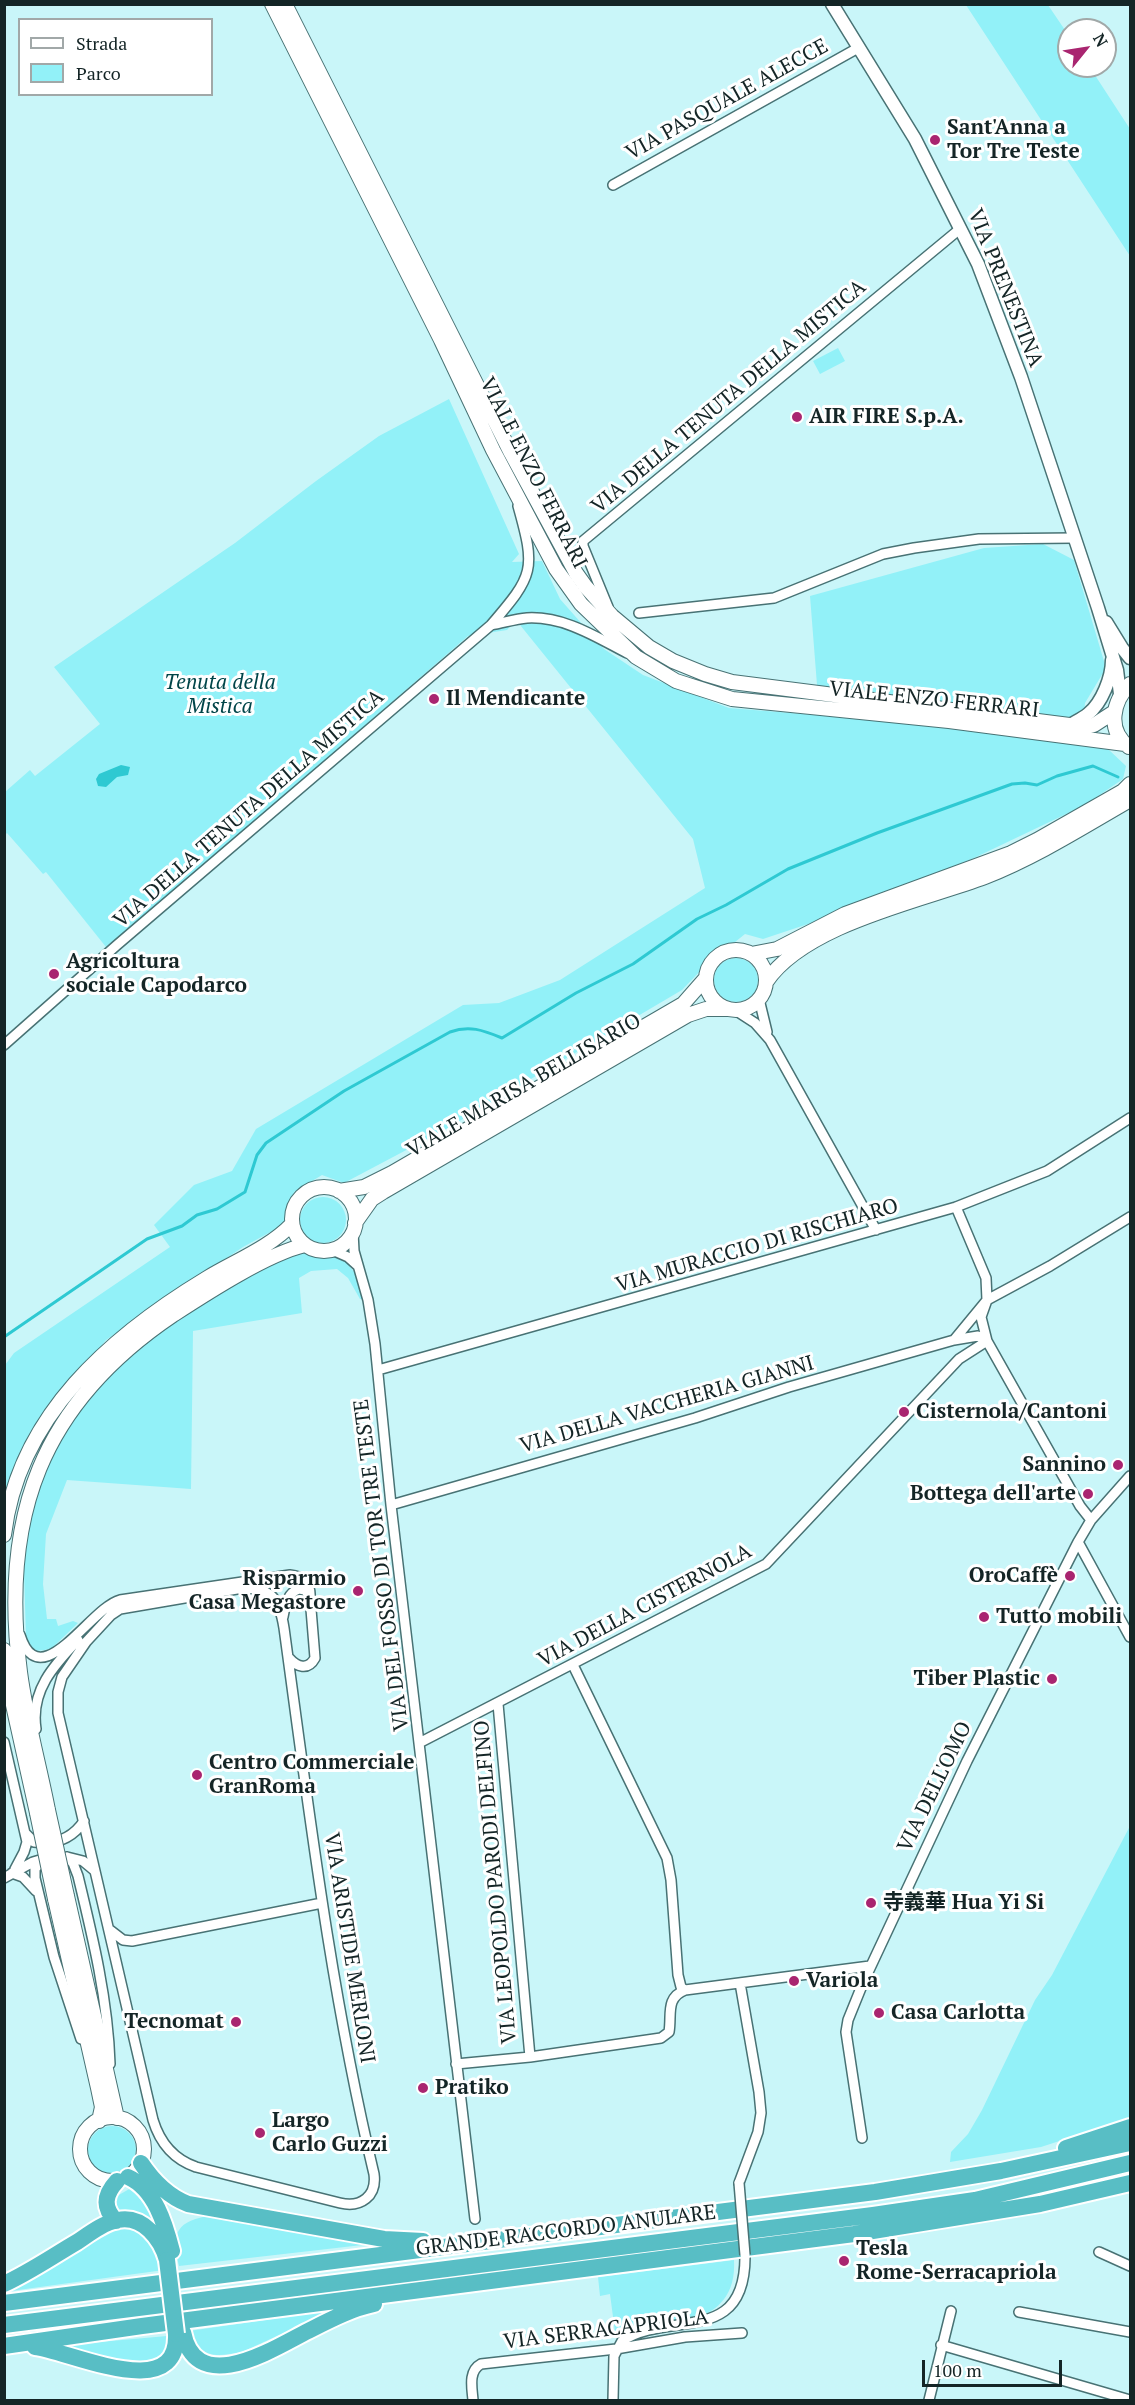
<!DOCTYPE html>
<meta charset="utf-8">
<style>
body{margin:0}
#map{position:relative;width:1135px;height:2405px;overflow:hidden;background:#c9f6f9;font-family:"PT Serif",serif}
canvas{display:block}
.frame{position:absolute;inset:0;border:6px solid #142526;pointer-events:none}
.legend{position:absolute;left:18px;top:18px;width:195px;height:78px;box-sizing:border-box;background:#fff;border:2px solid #a1a8a8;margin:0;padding:8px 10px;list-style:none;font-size:18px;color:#142526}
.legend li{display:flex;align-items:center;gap:12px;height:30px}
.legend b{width:30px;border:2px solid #a1a8a8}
.north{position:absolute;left:1057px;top:18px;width:60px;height:60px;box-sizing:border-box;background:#fff;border:2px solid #a1a8a8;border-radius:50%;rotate:60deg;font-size:16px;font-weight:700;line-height:24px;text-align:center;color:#142526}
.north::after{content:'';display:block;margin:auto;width:21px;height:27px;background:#a92570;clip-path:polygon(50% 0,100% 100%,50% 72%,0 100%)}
.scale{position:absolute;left:922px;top:2360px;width:140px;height:27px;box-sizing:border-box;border:3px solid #142526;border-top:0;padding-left:8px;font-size:18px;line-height:21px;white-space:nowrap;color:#142526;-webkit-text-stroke:4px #fff;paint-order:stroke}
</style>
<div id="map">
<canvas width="1135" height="2405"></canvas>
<div class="frame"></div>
<ul class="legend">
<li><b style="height:8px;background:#fff"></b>Strada</li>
<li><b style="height:16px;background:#92f1f8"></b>Parco</li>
</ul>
<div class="north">N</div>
<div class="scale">100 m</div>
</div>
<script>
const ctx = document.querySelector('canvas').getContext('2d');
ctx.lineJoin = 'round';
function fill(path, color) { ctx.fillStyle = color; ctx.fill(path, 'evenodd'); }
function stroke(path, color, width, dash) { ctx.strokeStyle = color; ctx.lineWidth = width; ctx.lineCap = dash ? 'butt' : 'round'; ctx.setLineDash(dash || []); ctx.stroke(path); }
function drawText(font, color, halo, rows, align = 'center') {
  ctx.font = font + ' "PT Serif","Noto Sans SC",serif'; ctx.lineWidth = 6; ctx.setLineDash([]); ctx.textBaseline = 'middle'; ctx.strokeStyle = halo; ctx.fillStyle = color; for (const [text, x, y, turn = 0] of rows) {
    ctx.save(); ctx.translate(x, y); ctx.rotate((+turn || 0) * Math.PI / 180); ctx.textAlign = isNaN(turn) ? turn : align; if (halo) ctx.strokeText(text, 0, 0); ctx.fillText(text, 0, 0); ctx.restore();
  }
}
fill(new Path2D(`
 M966,5H1048L1069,36V66H1089L1130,129V256Z
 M838,348L845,361L820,374L813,361Z
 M449,399L519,554L512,562L542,561L560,599L604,649L643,675L729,708L828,716L817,685L810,596L984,548L1043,544L1074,560L1106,668L1085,703L1081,746L1108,749L1126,766L1123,779L1085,805L974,858L808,924L763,939L745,934L704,967L682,990L446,1129L344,1183L322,1175L294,1192L287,1223L243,1247L106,1340L37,1425L5,1522V1365L14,1353L170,1247L154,1225L194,1185L232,1171L256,1129L463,1005L499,1003L560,980L705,888L693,839L516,620L507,630L468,636L188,879L106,947L46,872L43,874L7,833L5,835V792L30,770L35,776L100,724L54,667L235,543L316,481L379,436Z
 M714 980a22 22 0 1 1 44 0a22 22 0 1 1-44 0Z
 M300 1220a23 23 0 1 1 46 0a23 23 0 1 1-46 0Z
 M295,1251L336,1255L344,1259L358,1277L364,1299H360L348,1278L337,1269L311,1271L299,1278L302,1313L193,1331L191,1489L67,1480L46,1534L43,1584L47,1619H56L58,1626L73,1621L78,1623L51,1649L37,1651L30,1646L26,1638L23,1537L56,1442L78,1409L132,1352L208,1299Z
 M1130,1826V2118L1041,2147L950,2162L951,2152L968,2134L982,2110L1035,2000L1052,1975Z
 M88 2150a24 24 0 1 1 48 0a24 24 0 1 1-48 0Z
 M131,2188L140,2191L161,2233L118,2211L115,2204L117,2196Z
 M207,2216L371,2244L179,2266C173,2237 172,2223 207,2216Z
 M122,2225L150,2236L164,2270L11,2291L9,2287L98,2234Z
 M734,2260C738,2329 664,2324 615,2332L610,2294L600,2296L598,2277Z
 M334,2310L242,2352C215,2357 201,2359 189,2331Z
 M167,2336L166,2350L159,2359L139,2366L55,2346Z`), '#92f1f8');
fill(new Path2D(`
 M121,765L130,767L128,775L117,777L106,787L98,786L96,779L99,774Z`), '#2ec9d2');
stroke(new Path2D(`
 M4,1337L147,1239L182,1226L197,1215L217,1209L245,1192L257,1155L266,1143L344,1091L450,1032C469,1025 483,1030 502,1038L576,993L633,964L697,919L726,905L788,869L877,833L1012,784L1025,783L1037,785L1057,776L1093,766L1118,777`), '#2ec9d2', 3);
const minor = new Path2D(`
 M613,185L858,48
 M608,607L583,546V541L961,228
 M639,613L774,598L883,554L914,548L979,539L1074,538
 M491,625C503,623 515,619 527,618C564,616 596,637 627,653
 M759,999L767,1032
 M735,1010L755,1023L770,1040L876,1230
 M4,1045L117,945L491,625C534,575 536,570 518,506
 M956,1207L986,1278L987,1300L981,1317L987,1341L1080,1506L1091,1520
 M353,1232L354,1251L368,1300L375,1344L391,1505L475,2219
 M332,1250L348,1257L358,1266
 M954,1340L987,1300L1050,1266L1130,1217
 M378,1370L956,1207L1047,1171L1130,1118
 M391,1505L695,1418L789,1387L954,1340L978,1336L987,1341
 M1078,1542L1130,1637
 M283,1617C285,1606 287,1593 299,1589L305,1590L310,1597L315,1658C308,1671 297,1667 289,1658
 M20,1635C40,1698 90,1608 120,1600L290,1575C303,1576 311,1584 310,1597
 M573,1665L667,1858L671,1880L678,1975L681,1987L685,1990
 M498,1704L530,2057
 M36,1729C30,1691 54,1665 78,1640
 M4,1742L27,1842L24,1852L15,1869
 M421,1742L766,1564L959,1359L987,1341
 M26,1834L34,1842C55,1845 72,1839 84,1821
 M67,1857L83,1861L95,1871L153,2120C160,2143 173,2159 196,2167L340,2203C361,2208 377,2196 374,2174C331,1994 309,1811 284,1628C279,1596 270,1586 237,1589L120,1609L111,1615L86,1642L62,1677L58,1692V1713L95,1871
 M67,1857L73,1863L78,1876C93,1938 108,2000 110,2064
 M43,1859L35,1869V1878L54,1957L81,2039
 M12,1873L23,1877L36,1891
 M4,1878L33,1862L50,1857
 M110,1930L123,1940L132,1941L322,1903
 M456,2064L530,2057L661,2038L669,2032C672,2015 665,1998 685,1990L870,1966
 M862,2138L846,2032L848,2020L863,1983L967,1761L1078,1542L1091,1520L1130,1476
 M739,2183L758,2132L761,2113L759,2092L740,1983
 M1099,2252L1130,2266
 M1019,2312L1130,2332
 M941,2345L1130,2400
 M473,2400C472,2388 468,2371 481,2364L616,2349L685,2337L742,2333
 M613,2400L614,2356L622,2341C669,2310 746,2347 745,2255
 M929,2400L951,2311`);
const tertiary = new Path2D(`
 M832,4L915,139L978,264L1021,377L1098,608L1117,670L1120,694
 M1106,622L1122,648L1130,658
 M1072,724C1077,721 1083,718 1088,714C1102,703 1112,677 1112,660`);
const secondary = new Path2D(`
 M272,4L441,340L493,450L556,569L581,604L636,657L676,681L732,699L949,721L1125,744
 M285,4L511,453L576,573L586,587L612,616L649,647L673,661L705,674L732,682L1085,727L1094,725L1114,712
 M1129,747C1106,730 1113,701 1130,684
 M706 980a30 30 0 1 1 60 0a30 30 0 1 1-60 0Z
 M751,954L777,949L845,914L1011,853L1037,840L1123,791L1130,784
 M766,982C805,924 921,901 985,877C1036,857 1083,827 1130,800
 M292 1219a32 32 0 1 1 64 0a32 32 0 1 1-64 0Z
 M339,1191L364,1187L392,1173L683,1004L705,979
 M355,1223L372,1199L383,1192L688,1015L706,1009H726
 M4,1535C18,1416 111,1336 207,1278C235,1261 269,1248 292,1224
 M4,1650L13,1705L37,1813
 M48,1810C39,1764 26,1718 20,1672C0,1516 41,1404 173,1315C207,1293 267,1254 305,1245
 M67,1896L117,2118
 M55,1899L98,2088L102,2107L99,2121
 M80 2149a32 32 0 1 1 64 0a32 32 0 1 1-64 0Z`);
const motorway = new Path2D(`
 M1066,2148L1130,2127
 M141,2163C153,2181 167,2196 188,2204L384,2239L423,2241
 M128,2177C155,2189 165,2224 172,2251
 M116,2221C102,2207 105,2194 117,2181
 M4,2284C30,2272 53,2256 77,2242C89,2234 103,2223 118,2220C143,2215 161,2239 167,2260
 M4,2303L875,2192L1001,2171L1130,2143
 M4,2325L873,2215L975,2200L1130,2163
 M183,2332C196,2398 273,2349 306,2332C328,2321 350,2309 374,2304
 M4,2346L142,2326L854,2234L1040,2204L1130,2183
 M35,2347C70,2351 179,2405 176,2334`);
stroke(minor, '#487274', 12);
stroke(tertiary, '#487274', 15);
stroke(secondary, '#487274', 16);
stroke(motorway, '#fff', 20);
stroke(minor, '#fff', 9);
stroke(tertiary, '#fff', 12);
stroke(secondary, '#fff', 14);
stroke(motorway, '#58bec5', 16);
const minorBridge = new Path2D(`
 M739,2183L745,2255`);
const secondaryBridge = new Path2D(`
 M48,1810L67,1896
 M37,1813L55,1899`);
const motorwayBridge = new Path2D(`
 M167,2260L176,2334`);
stroke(minorBridge, '#487274', 12, []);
stroke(secondaryBridge, '#487274', 16, []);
stroke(motorwayBridge, '#fff', 20, []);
stroke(minorBridge, '#fff', 9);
stroke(secondaryBridge, '#fff', 14);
stroke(motorwayBridge, '#58bec5', 16);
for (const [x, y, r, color] of [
 [935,140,6,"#a92570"],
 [797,417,6,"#a92570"],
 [434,699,6,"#a92570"],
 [54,974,6,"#a92570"],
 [904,1412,6,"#a92570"],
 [1118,1465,6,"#a92570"],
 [1088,1494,6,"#a92570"],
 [1070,1576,6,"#a92570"],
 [358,1591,6,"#a92570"],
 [984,1617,6,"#a92570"],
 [1052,1679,6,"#a92570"],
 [197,1775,6,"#a92570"],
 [871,1903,6,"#a92570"],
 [794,1981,6,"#a92570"],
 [879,2013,6,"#a92570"],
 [236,2022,6,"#a92570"],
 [423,2088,6,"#a92570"],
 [260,2133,6,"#a92570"],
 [844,2261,6,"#a92570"]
]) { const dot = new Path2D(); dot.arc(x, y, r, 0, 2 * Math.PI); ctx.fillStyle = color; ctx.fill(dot); stroke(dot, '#fff', 2); }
drawText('21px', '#142526', '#fff', [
 ["VIA PASQUALE ALECCE",727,100,-29],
 ["VIA PRENESTINA",1005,288,68],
 ["VIA DELLA TENUTA DELLA MISTICA",729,397,-40],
 ["VIALE ENZO FERRARI",533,473,63],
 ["VIALE ENZO FERRARI",934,700,6],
 ["VIA DELLA TENUTA DELLA MISTICA",249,809,-41],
 ["VIALE MARISA BELLISARIO",524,1086,-30],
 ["VIA MURACCIO DI RISCHIARO",757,1246,-16],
 ["VIA DELLA VACCHERIA GIANNI",667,1405,-16],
 ["VIA DEL FOSSO DI TOR TRE TESTE",382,1565,-97],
 ["VIA DELLA CISTERNOLA",645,1606,-28],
 ["VIA DELL'OMO",935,1787,-64],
 ["VIA LEOPOLDO PARODI DELFINO",496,1882,-95],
 ["VIA ARISTIDE MERLONI",349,1948,81],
 ["GRANDE RACCORDO ANULARE",566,2231,-7],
 ["VIA SERRACAPRIOLA",606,2330,-7]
]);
drawText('bold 21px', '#142526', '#fff', [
 ["Sant'Anna a",947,128],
 ["Tor Tre Teste",947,152],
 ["AIR FIRE S.p.A.",809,417],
 ["Il Mendicante",446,699],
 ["Agricoltura",66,962],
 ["sociale Capodarco",66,986],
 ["Cisternola/Cantoni",916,1412],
 ["Sannino",1106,1465,"right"],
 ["Bottega dell'arte",1076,1494,"right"],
 ["OroCaffè",1058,1576,"right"],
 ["Risparmio",346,1579,"right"],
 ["Casa Megastore",346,1603,"right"],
 ["Tutto mobili",996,1617],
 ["Tiber Plastic",1040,1679,"right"],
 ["Centro Commerciale",209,1763],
 ["GranRoma",209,1787],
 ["寺義華 Hua Yi Si",883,1903],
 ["Variola",806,1981],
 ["Casa Carlotta",891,2013],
 ["Tecnomat",224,2022,"right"],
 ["Pratiko",435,2088],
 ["Largo",272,2121],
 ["Carlo Guzzi",272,2145],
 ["Tesla",856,2249],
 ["Rome-Serracapriola",856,2273]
], 'left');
drawText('italic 21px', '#004549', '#fff', [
 ["Tenuta della",220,683],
 ["Mistica",220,707]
]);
</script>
